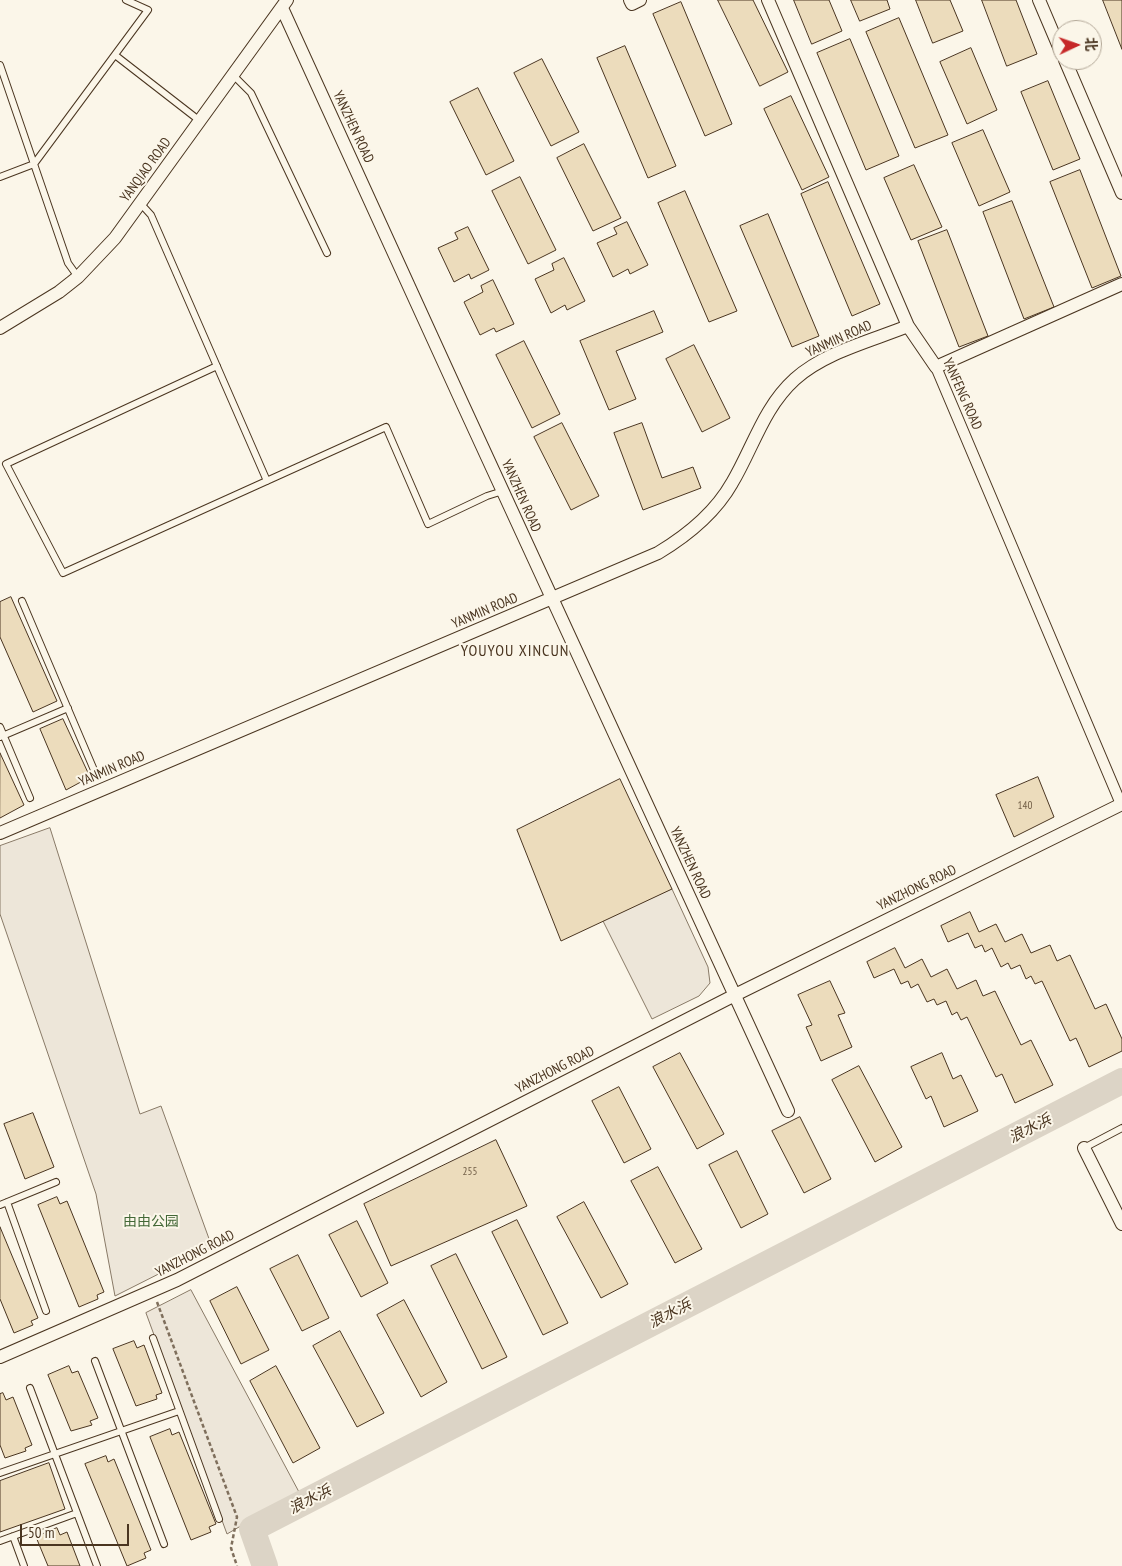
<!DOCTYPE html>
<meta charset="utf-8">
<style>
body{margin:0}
#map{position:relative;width:1122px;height:1566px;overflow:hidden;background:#fbf6e9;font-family:"PT Sans Narrow","Noto Sans SC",sans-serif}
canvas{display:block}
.north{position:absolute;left:1052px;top:20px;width:50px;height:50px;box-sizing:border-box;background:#fbf6e9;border:1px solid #b4a999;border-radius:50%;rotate:87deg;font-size:14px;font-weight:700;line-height:20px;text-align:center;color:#4a3520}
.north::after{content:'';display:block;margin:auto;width:18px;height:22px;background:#c62828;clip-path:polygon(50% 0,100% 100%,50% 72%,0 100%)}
.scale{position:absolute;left:20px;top:1524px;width:109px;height:22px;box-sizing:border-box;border:2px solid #4a3520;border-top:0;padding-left:6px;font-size:15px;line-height:18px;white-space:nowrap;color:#4a3520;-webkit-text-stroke:4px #fbf6e9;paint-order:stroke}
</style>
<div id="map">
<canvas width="1122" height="1566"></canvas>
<div class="north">北</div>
<div class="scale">50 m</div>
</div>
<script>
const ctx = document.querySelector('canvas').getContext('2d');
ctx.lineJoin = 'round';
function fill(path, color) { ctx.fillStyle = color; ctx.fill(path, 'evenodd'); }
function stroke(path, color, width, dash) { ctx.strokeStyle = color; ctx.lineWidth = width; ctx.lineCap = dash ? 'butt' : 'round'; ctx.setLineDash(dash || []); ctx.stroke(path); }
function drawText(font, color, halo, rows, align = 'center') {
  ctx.font = font + ' "PT Sans Narrow","Noto Sans SC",sans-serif'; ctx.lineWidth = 4; ctx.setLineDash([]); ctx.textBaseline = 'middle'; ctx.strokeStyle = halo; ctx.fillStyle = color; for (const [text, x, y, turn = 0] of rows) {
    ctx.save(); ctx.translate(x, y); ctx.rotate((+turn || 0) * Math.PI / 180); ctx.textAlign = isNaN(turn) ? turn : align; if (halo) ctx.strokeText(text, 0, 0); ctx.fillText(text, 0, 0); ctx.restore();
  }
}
const green = new Path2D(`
 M50,828L140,1114L161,1106L212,1247L115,1296L96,1194L0,914V846Z
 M672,889L708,967L710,983L699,996L652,1019L603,921Z
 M191,1290L299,1492L227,1534L146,1313Z`);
fill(green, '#ede6d9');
stroke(green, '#887966', 1);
stroke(new Path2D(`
 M265,1566L252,1529L1122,1081`), '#dcd4c6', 26);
const building = new Path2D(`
 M718,0H753L788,72L760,86Z
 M794,0H829L842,31L812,44Z
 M851,0H887L890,9L860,21Z
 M916,0H950L963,31L933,43Z
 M982,0H1016L1037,54L1007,66Z
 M1103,0H1122V49Z
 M681,2L732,124L705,136L653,14Z
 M899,18L948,135L915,148L866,32Z
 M850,39L899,156L866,170L817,53Z
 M625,46L676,166L648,178L597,58Z
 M971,48L997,110L967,124L940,62Z
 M542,59L579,132L551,146L514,73Z
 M1048,81L1080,159L1053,170L1021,92Z
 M478,88L514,161L486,175L450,102Z
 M791,96L829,177L802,190L764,109Z
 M983,130L1010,192L979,206L952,143Z
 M584,144L621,218L593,231L557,158Z
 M914,165L942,227L911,240L884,178Z
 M1080,170L1121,276L1092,288L1050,182Z
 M520,177L556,250L528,264L492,191Z
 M828,182L880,304L852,316L801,194Z
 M685,191L737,311L709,322L658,203Z
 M1012,201L1054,307L1024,319L983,212Z
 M768,214L819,336L792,347L740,226Z
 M627,222L648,265L630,274L628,269L613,277L597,243L617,234L614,228Z
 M468,227L489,270L471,279L469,274L454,282L438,248L458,239L455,233Z
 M947,230L988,336L959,347L918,241Z
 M564,258L585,301L567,310L565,305L551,313L535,279L554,270L552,264Z
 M493,280L514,324L496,332L494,328L480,335L464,302L483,292L481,286Z
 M654,311L663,332L616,351L636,399L609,410L580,341Z
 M524,341L560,414L532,428L496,355Z
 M694,345L730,418L702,432L666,359Z
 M562,423L599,496L571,510L534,437Z
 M642,423L662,478L693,467L701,488L643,510L614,433Z
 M11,597L57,701L33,712L0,637V602Z
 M63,719L90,777L66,790L40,729Z
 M0,753L24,805L0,818Z
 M1038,777L1054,817L1014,837L996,795Z
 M620,779L672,889L561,941L517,830Z
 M970,912L979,932L996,924L1005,942L1022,934L1031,953L1050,945L1057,961L1070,955L1095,1009L1106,1004L1122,1039V1051L1089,1067L1076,1038L1070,1041L1042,981L1035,984L1031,976L1026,979L1020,965L1011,969L1008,963L1001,967L992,948L985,952L982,945L975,948L968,933L948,942L941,926Z
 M895,948L905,968L922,959L931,977L947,969L957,989L976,980L983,996L995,991L1021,1045L1031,1040L1053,1085L1015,1103L1002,1074L996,1077L967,1017L961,1020L957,1012L952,1015L946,1001L937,1005L934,999L927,1002L918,984L911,988L908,981L901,984L894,969L874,978L867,962Z
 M830,981L845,1013L838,1015L852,1047L821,1061L806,1027L812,1025L798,995Z
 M680,1053L724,1134L697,1149L653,1067Z
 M942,1053L953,1079L961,1075L978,1111L944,1127L931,1096L926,1099L911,1067Z
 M859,1066L902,1147L875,1162L832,1080Z
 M619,1087L651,1149L624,1163L592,1101Z
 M33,1113L54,1167L25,1179L4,1124Z
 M800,1117L831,1179L804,1193L772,1131Z
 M496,1140L527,1206L391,1266L364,1204Z
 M737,1151L768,1214L741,1228L709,1165Z
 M658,1167L702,1249L675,1263L631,1181Z
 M57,1197L60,1204L67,1201L104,1292L97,1295L98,1299L79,1307L38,1205Z
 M584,1202L628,1284L601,1298L557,1217Z
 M517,1220L568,1323L543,1335L492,1232Z
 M357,1221L388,1283L361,1297L329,1235Z
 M0,1227L38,1318L31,1321L33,1325L14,1333L0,1299Z
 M456,1254L507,1357L482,1369L431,1266Z
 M298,1255L329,1318L302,1331L270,1269Z
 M237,1287L269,1350L241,1364L210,1301Z
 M404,1300L447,1382L421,1397L377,1315Z
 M340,1331L384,1413L357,1427L313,1346Z
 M134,1341L137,1348L144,1345L162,1393L156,1395L157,1399L136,1406L113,1349Z
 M69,1366L72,1373L78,1371L98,1418L90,1421L92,1425L71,1431L48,1375Z
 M276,1366L320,1448L293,1463L250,1381Z
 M3,1393L6,1400L13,1397L32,1445L25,1448L26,1451L5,1458L0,1445V1394Z
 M170,1429L172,1435L179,1432L216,1524L209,1527L211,1532L191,1540L150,1437Z
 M106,1456L108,1462L114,1459L151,1550L144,1553L146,1558L127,1566L85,1464Z
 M49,1463L65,1509L0,1532V1481Z
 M57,1528L60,1535L67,1532L80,1566H48L36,1537Z`);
fill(building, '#ecdcbc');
stroke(building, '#4a3520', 1);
const service = new Path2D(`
 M115,55L200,121
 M0,65L68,263L78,277
 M233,75L251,93L327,253
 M0,177L34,164L148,10L126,0
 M140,203L151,215L267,481
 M217,366L6,464L63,573L386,427L428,524L487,496L503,491
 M22,601L94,770
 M0,727L30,798
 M0,737L68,708
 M1084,1148L1122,1128
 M7,1202L46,1311
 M0,1205L56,1182
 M153,1338L219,1519
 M95,1361L164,1544
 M30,1388L97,1566
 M0,1473L179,1411
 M13,1536L24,1566
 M0,1541L77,1513`);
const pedestrian = new Path2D(`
 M936,367L1121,804`);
const minor = new Path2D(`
 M630,0L632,4L640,0
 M768,0L908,326L936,367L1122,284
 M1039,0L1062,54
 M282,8C450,376 617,744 788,1111
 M1065,60L1122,193
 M0,328L59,292L78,277L115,238L287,0
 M0,833L658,553C688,535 715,513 732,483C753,448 763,408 795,379C825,352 871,341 908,326
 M1084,1148L1122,1224
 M0,1357L177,1280L735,995L1122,804`);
stroke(service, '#4a3520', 8);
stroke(pedestrian, '#4a3520', 12);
stroke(minor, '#4a3520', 14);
stroke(new Path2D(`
 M157,1302L237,1517L231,1548L237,1566`), '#7f6f5c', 2.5, [4, 2.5]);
stroke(service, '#fbf6e9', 6);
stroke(pedestrian, '#fbf6e9', 10);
stroke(minor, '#fbf6e9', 12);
drawText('11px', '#725f47', null, [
 ["140",1025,806],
 ["255",470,1172]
]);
drawText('14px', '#4a3520', '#fbf6e9', [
 ["YANZHEN ROAD",353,127,65],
 ["YANQIAO ROAD",146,170,-54],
 ["YANMIN ROAD",839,339,-24],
 ["YANFENG ROAD",962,394,66],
 ["YANZHEN ROAD",521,496,66],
 ["YANMIN ROAD",485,611,-23],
 ["YANMIN ROAD",112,769,-23],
 ["YANZHEN ROAD",690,863,65],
 ["YANZHONG ROAD",917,888,-26],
 ["YANZHONG ROAD",555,1070,-27],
 ["YANZHONG ROAD",195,1254,-27]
]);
drawText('14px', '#436837', '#fbf6e9', [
 ["由由公园",151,1222]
]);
drawText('italic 15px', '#4a3520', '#fbf6e9', [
 ["浪水浜",1030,1129,-27],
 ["浪水浜",670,1314,-27],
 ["浪水浜",310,1500,-27]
]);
ctx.letterSpacing = '1px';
drawText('16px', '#4a3520', '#fbf6e9', [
 ["YOUYOU XINCUN",515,651]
]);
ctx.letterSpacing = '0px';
</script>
